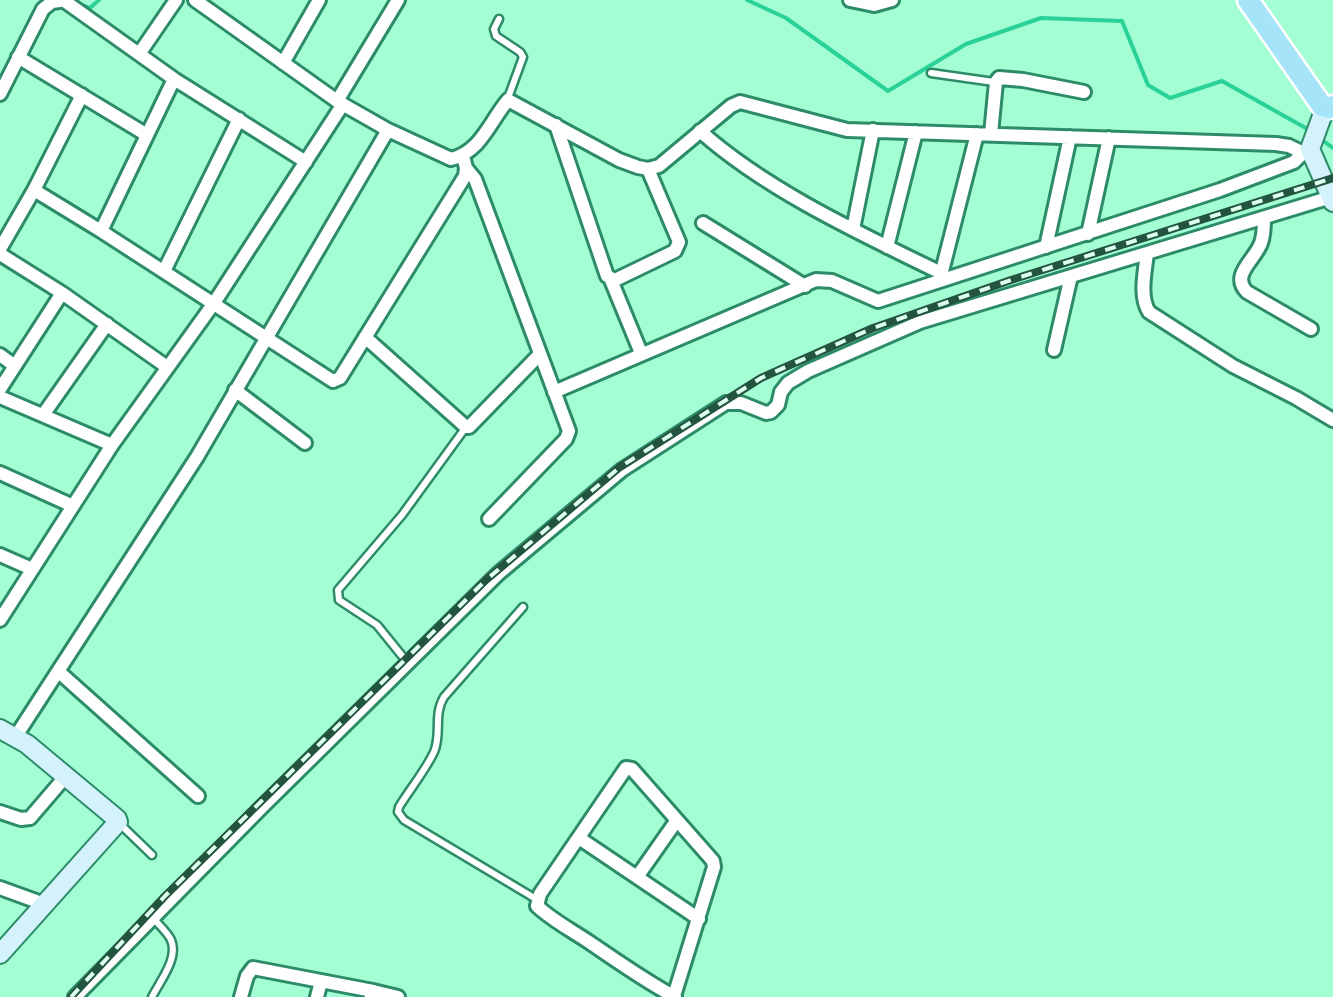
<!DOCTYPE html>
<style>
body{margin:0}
canvas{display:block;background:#a3fed4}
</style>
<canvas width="1333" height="997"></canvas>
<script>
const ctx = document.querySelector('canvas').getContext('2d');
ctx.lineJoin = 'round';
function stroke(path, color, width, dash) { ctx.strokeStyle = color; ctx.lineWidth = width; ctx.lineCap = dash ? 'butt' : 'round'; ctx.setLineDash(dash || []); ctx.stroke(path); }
stroke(new Path2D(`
 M747,0L786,18L888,91L966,44L1041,18L1122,21L1148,85L1170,98L1222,81L1311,131
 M82,5L90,8L99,0
 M1322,140L1333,148`), '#2bd298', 4);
const lane = new Path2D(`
 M499,19L494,29L496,36L520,52L523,57L508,98
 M931,73L994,82
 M523,607L444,697C433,715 442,734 434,752C425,771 410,789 399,807L398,812L404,820L536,899
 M407,662L377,625L339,600L338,590L402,515L466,427
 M121,825L152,855
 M152,997C160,981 179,958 171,940C168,933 159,925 154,919`);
const street = new Path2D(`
 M195,0L337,101L388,130L451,159C481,152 490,121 508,100L619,160L638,167L648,169L659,166L731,106L740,102L847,130L1276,144L1289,146L1314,158
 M850,0L874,5L892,0
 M66,2L174,79L306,162
 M139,54L176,0
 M18,57L147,135
 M283,63L319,0
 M0,94L43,9L52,2L67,0
 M337,101L398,0
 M556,125L607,276L615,280L675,251L679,242L648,169
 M700,131C766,190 861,234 941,273
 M991,134L996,82L999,78L1023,80L1084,92
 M466,168L475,179L569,431L566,439L489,519
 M34,190L101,231L333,381L340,378L465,176L466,168L463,156
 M1264,218C1264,226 1264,235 1261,243C1255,260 1230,275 1247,292L1311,329
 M703,223L805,286
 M853,229L873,130
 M101,231L174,79
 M1088,234L1109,138
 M887,247L916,132
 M1046,247L1070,137
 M0,249L34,190L82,95
 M1147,253C1145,272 1139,296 1149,312L1233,366L1296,398L1333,420
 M0,254L62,293L167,367
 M164,271L239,119
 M940,279L977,134
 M611,280L641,353
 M365,337L466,427H469L540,354
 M1054,350L1071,276
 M0,355L15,366
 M0,389L62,293
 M235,390L305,443
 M554,392L816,280L832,281L878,301L1220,190L1294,162L1303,153
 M0,397L112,445
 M43,415L107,324
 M0,473L73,506
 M0,555L32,569
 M0,620L112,445L214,303L343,104
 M59,672L198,796
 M16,736L197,457L388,130
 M0,812L21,819L30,818L66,776
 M579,838L699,919
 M637,877L677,820
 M0,888L44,904
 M373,991L398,997
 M674,996L714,867L713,861L632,769L626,768L540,894L537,906C552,920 571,930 589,942C617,961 645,981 675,997
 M75,997L262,807L498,574L622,470L726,403H741L766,413L771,412L778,405L781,392L788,383L808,371L920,322L1331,197
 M241,997L247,976L253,968L373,991L371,997
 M317,997L321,981`);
const secondary = new Path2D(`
 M1325,108L1310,149L1333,202
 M0,729L27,744L117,819L118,822L0,954`);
const primary = new Path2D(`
 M1248,0L1322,106L1329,108L1333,106`);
stroke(lane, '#2d8c68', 11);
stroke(street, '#2d8c68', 18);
stroke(secondary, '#2d8c68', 22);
stroke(primary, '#fff', 25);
stroke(lane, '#fff', 6);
stroke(street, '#fff', 12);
stroke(secondary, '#d3f2fc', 18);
stroke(primary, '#a6e4fa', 20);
const rail = new Path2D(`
 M71,997L165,896L486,580L620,467L761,378L873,328L1011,280L1333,178`);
stroke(rail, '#235440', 8);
stroke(rail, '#dcfeed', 4, [11]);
</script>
